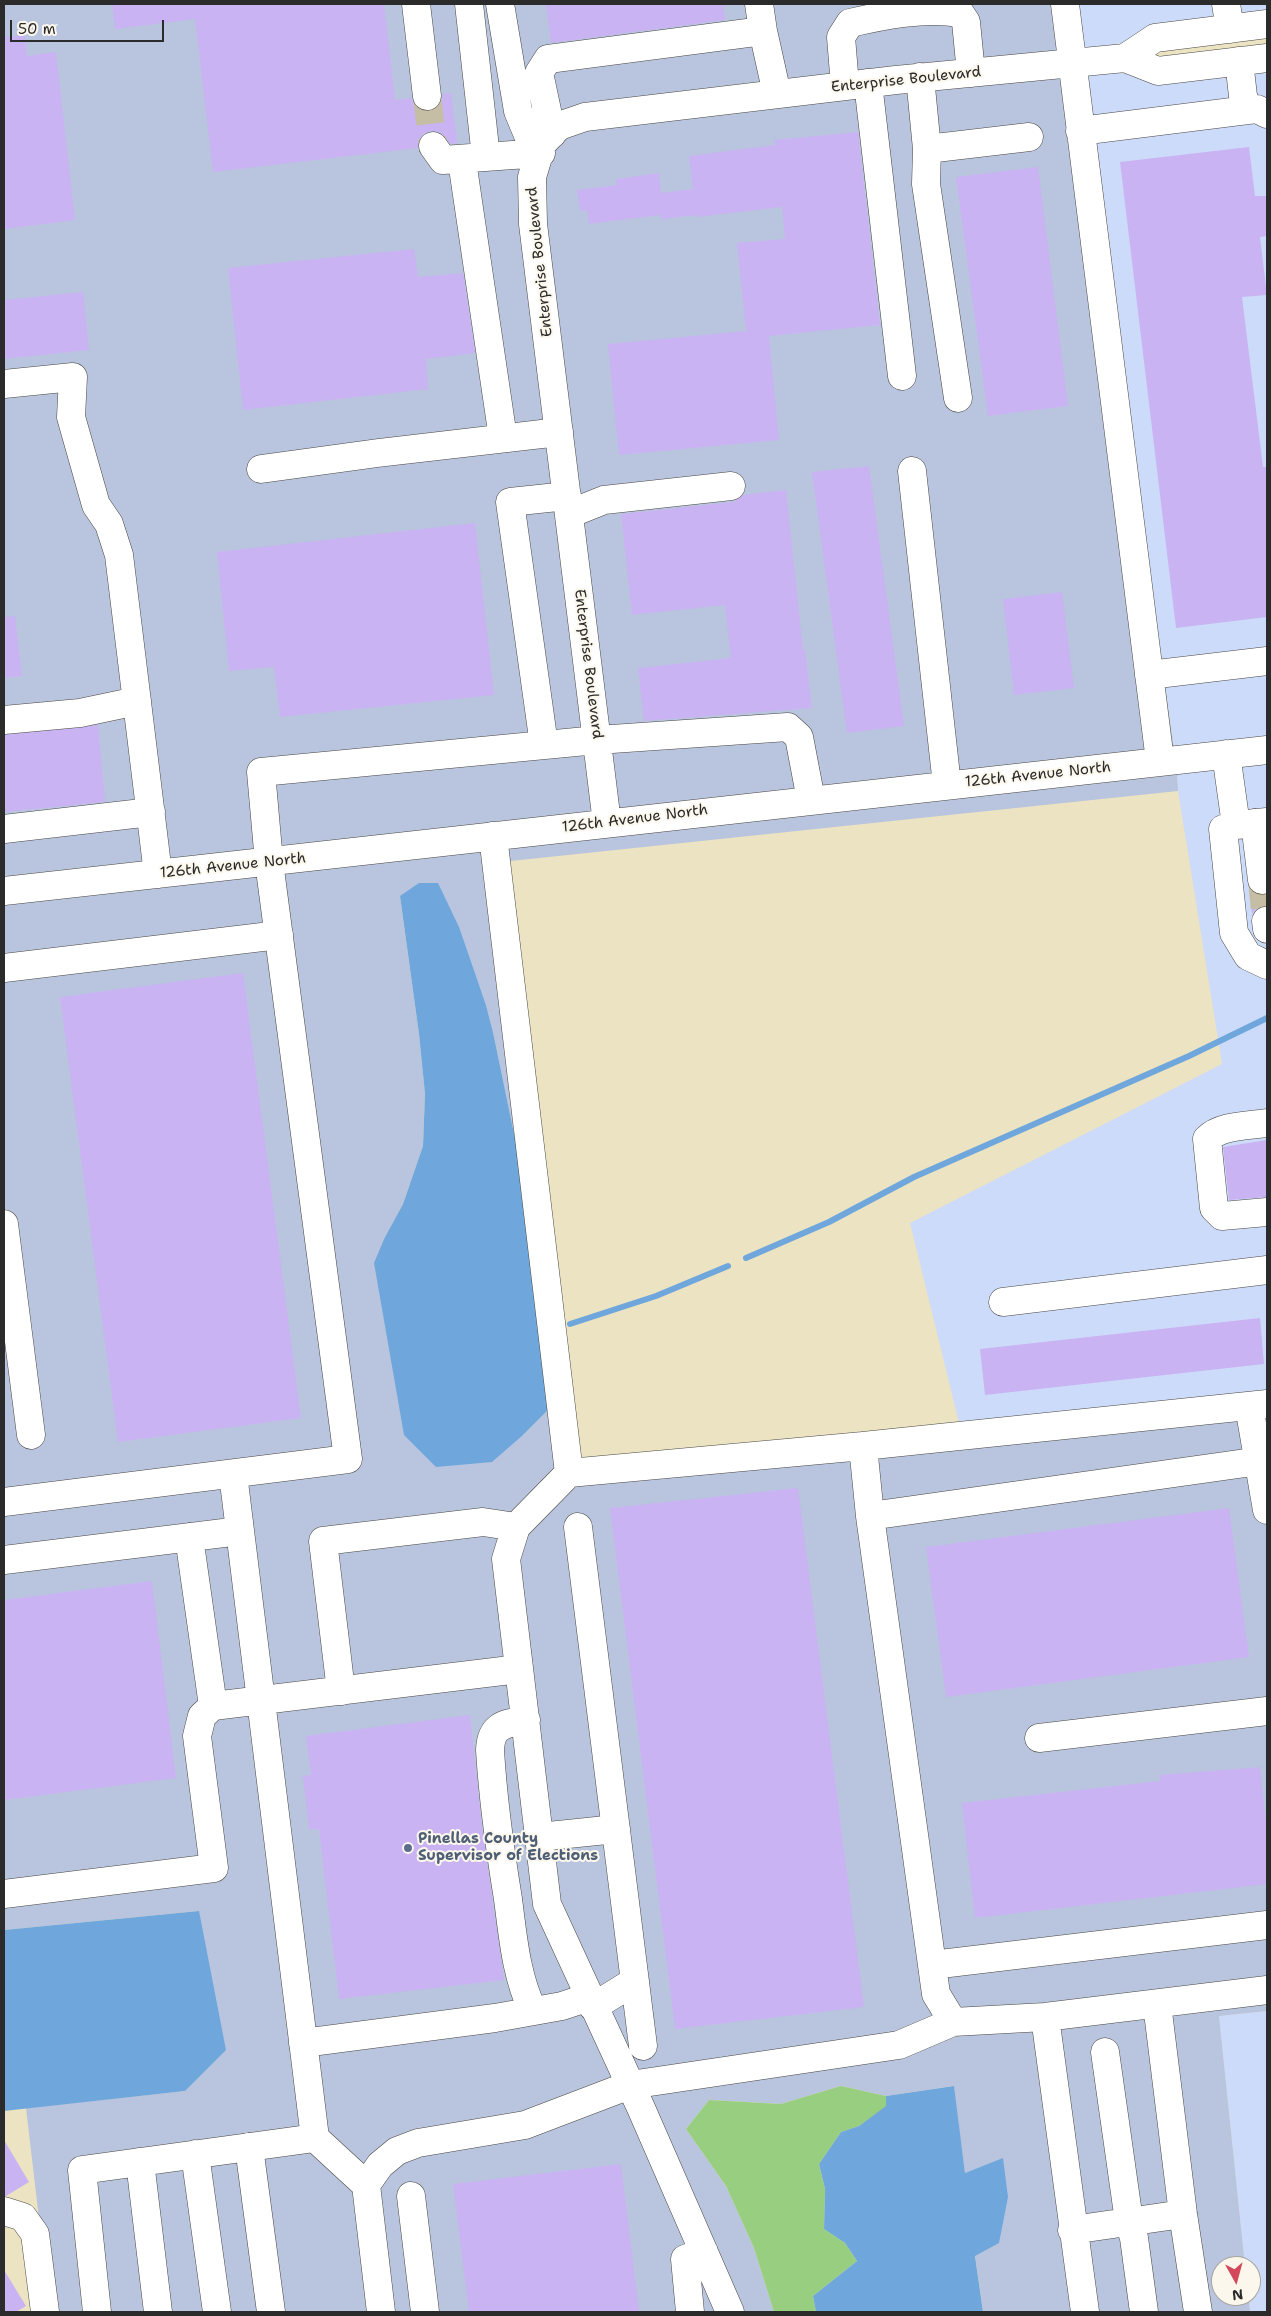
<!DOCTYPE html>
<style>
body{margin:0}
#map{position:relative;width:1271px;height:2316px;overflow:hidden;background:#ece3c2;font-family:"Shantell Sans",sans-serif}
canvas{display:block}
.frame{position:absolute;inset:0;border:5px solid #2b2b2b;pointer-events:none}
.north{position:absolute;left:1211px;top:2256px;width:50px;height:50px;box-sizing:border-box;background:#fbf7ec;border:1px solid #a8a59f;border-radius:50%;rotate:173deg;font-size:14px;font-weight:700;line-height:20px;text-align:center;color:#2b2b2b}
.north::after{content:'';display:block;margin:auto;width:18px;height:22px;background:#d1495b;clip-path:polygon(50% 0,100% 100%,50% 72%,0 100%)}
.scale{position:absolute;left:10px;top:20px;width:154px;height:22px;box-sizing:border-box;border:2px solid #2b2b2b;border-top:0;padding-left:6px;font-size:15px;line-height:18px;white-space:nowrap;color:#2b2b2b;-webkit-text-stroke:4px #fbf7ec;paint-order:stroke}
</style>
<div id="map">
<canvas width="1271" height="2316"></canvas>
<div class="frame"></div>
<div class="north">N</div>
<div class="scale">50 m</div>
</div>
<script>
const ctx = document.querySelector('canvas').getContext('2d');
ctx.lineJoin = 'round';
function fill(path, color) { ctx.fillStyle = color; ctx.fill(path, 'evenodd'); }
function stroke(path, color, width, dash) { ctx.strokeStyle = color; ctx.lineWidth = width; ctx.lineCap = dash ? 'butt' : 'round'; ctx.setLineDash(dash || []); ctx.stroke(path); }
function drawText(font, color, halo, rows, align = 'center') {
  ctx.font = font + ' "Shantell Sans",sans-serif'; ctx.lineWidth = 4; ctx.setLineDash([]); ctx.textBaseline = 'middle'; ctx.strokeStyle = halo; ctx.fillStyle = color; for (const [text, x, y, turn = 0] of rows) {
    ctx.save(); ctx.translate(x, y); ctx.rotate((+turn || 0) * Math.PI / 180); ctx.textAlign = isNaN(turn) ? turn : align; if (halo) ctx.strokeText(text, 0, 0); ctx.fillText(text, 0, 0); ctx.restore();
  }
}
fill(new Path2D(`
 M1068,4H1267V12L1123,45L1118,43L1116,47L1075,51Z
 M1267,70V738L1174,748L1078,75L1119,71L1121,74L1126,71Z
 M1267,762V1392L960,1427L910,1223L1222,1064L1178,791L1177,772Z
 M1267,2011V2312H1250L1249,2296H1251V2266H1245L1219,2016Z`), '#cddbfa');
fill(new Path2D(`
 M4,4H1068L1075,51L535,136L595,812L168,861L129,553L99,529L109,557L146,864L4,880Z
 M1078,75L1174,748L616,810L544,223L543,179L551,151L565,137L587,129L898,92Z
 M1177,772L1178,791L501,862L518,1153L493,1032L486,1005L473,969L400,896L419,1034L425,1094L423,1146L403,1204L385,1237L523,1435L554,1404L560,1476L1267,1392V2011L1219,2016L1245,2266H1221V2296H1249L1250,2312H983L975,2255L1003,2159L965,2173L953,2086L886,2096L841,2086L781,2104L709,2100L686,2129L726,2186L754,2248L774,2312H50L26,2108L185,2091L199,1911L4,1930V903Z`), '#b9c5de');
fill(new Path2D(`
 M841,2086L886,2096L887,2106L859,2126L841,2132L819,2164L825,2189L824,2229L845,2243L857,2261L813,2296L816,2312H774L754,2248L726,2186L686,2129L709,2100L781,2104Z`), '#98ce80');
fill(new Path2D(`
 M419,883H438L459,927L486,1005L493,1032L518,1153L554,1404L523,1435L492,1462L436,1467L404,1435L374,1263L385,1237L403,1204L423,1146L425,1094L419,1034L400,896Z
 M199,1911L226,2050L185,2091L4,2111V1930Z
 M954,2086L965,2173L1003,2158L1008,2197L999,2243L975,2256L983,2312H816L813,2296L857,2261L845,2243L824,2229L825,2189L819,2164L841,2132L859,2126L886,2106V2096Z`), '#6fa7dd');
stroke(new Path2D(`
 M746,1258L829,1222L914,1177L1189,1056L1267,1018
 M570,1324L656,1296L728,1266`), '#6fa7dd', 6);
fill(new Path2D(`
 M112,4H384L395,100L411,98L415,106L421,110L428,112L437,108L442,102L443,94L451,93L457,143L451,144L440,132L431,131L424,133L419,139L418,148L213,172L195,19L115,29Z
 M546,4H723L725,20L551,43Z
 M25,35L27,56L56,52L75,220L4,229V37Z
 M858,132L880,325L769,336L779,440L619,455L608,344L746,331L737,243L785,239L782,207L697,217V215L661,219V215L589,224L587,210L580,211L577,190L617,185L616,179L659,173L661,193L693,189L689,156L775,145V140Z
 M1249,147L1255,196H1267V236L1260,237L1267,295L1242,297L1263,467H1267V617L1176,628L1120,162Z
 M1038,167L1068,406L988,416L956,177Z
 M414,249L418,277L463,273L475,353L426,359L428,389L243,410L228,268Z
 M83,292L89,350L4,359V300Z
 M869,466L904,726L847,733L812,472Z
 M786,490L803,650H805L812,708L644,721L638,668L731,658L725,605L632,615L621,514L733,502L743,495Z
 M475,523L494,695L280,717L274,667L229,671L217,552Z
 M1062,592L1074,688L1014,695L1003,599Z
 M15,616L22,676L4,678V617Z
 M98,725L105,802L4,812V735Z
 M1250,890L1256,895L1267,894V906L1257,908L1252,914Z
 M243,973L301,1418L118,1442L60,997Z
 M1267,1140V1197L1229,1200L1223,1147Z
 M1260,1318L1264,1364L985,1395L980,1349Z
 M798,1488L864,2007L675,2029L610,1508Z
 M1229,1508L1249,1657L946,1697L926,1547Z
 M152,1581L176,1778L4,1800V1600Z
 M470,1715L482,1827L504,1980L339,1999L319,1829H309L303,1776L311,1775L306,1736Z
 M1260,1767L1267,1832V1884L975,1918L962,1803L1160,1781L1159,1775Z
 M4,2140L29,2182L6,2196H4Z
 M621,2164L639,2312H469L453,2184Z
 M4,2270L26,2306L16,2312H4Z`), '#c9b3f2');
stroke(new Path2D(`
 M427,96L433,146
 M1262,880L1266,921`), '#c5bea4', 28, [28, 14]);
const minor = new Path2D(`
 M416,4L427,96
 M469,4L486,157
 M500,4L518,111L528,135L541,153
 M759,4L763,31
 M1065,4L1160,761
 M1226,4L1230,29
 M1125,58L1155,38L1267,24
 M1239,61L1243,96L1248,110L1257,109L1267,114
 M920,77L927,149L1029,137
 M868,83L902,376
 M845,86L841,37L850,23C884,15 925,7 960,13L966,22L971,73
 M1080,131L1248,110
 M552,134L539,73L548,59L763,31L777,94
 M433,146L443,160L541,153
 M927,149L926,184L958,398
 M462,161L503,438
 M4,384L73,377L71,417L96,505L109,524L119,555L158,874
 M261,469L378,453L559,432
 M912,471L947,785
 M569,514L604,500L731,486
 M1149,675L1267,661
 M4,720L80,713L137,701
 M544,745L510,502L567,496
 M1226,754L1236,825L1267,822
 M607,823L533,224L532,177L542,144L559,126L585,117L896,80L1125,58L1158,71L1267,58
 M1255,823L1262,880
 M1236,825L1223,829L1234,933L1248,956L1267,965
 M4,829L151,812
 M493,836L569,1473L863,1446
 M4,891L1267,750
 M1266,921L1267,929
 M4,968L279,935
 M1267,1123C1248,1126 1221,1125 1207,1139L1214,1208L1222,1216L1267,1212
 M4,1224L31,1435
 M1003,1302L1267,1270
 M1267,1404L863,1446L870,1516L936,1994L953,2022L1045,2017L1267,1990
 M1249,1406L1267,1510
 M569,1473L516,1527L506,1559L547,1904L641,2108L730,2312
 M233,1474L315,2138L366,2185
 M4,1502L348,1459L269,862L261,772L597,740L788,727L799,737L811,800
 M870,1516L1267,1460
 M578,1527L643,2046
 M189,1537L213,1706
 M4,1560L240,1531
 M341,1691L323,1541L483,1522L516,1527
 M526,1720C504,1724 491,1725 490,1750C493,1800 500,1850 508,1899C513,1937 516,1976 533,2011
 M1039,1738L1267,1711
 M539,1837L616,1829
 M4,1894L214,1868L197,1736L202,1716L213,1706L519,1669
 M932,1965L1267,1925
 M1157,2004L1183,2214L1198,2312
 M593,2007L635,1981
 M1045,2017L1085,2312
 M303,2043L495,2018L562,2006L589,1997
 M1105,2052L1129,2221L1134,2238L1144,2312
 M249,2147L271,2312
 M195,2154L217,2312
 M140,2162L158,2312
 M411,2196L425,2312
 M4,2211L23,2217L35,2234L45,2312
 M1072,2230L1183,2214
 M97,2312L82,2170L315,2138
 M381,2312L366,2185L380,2165L397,2151L418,2143L525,2125L630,2085L899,2045L953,2022
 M690,2312L685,2259L704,2252`);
stroke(minor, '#484742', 29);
stroke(minor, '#fff', 28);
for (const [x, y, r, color] of [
 [408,1848,5,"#5c6f8a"]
]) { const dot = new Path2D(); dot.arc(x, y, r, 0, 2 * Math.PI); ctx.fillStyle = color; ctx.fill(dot); stroke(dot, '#fbf7ec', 2); }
drawText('15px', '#2b2b2b', '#fbf7ec', [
 ["Enterprise Boulevard",906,80,-6],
 ["Enterprise Boulevard",540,262,-96],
 ["Enterprise Boulevard",588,664,83],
 ["126th Avenue North",1038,775,-6],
 ["126th Avenue North",635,819,-7],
 ["126th Avenue North",233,866,-6]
]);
drawText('bold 15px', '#4e5e75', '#fbf7ec', [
 ["Pinellas County",418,1839],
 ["Supervisor of Elections",418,1856]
], 'left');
</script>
